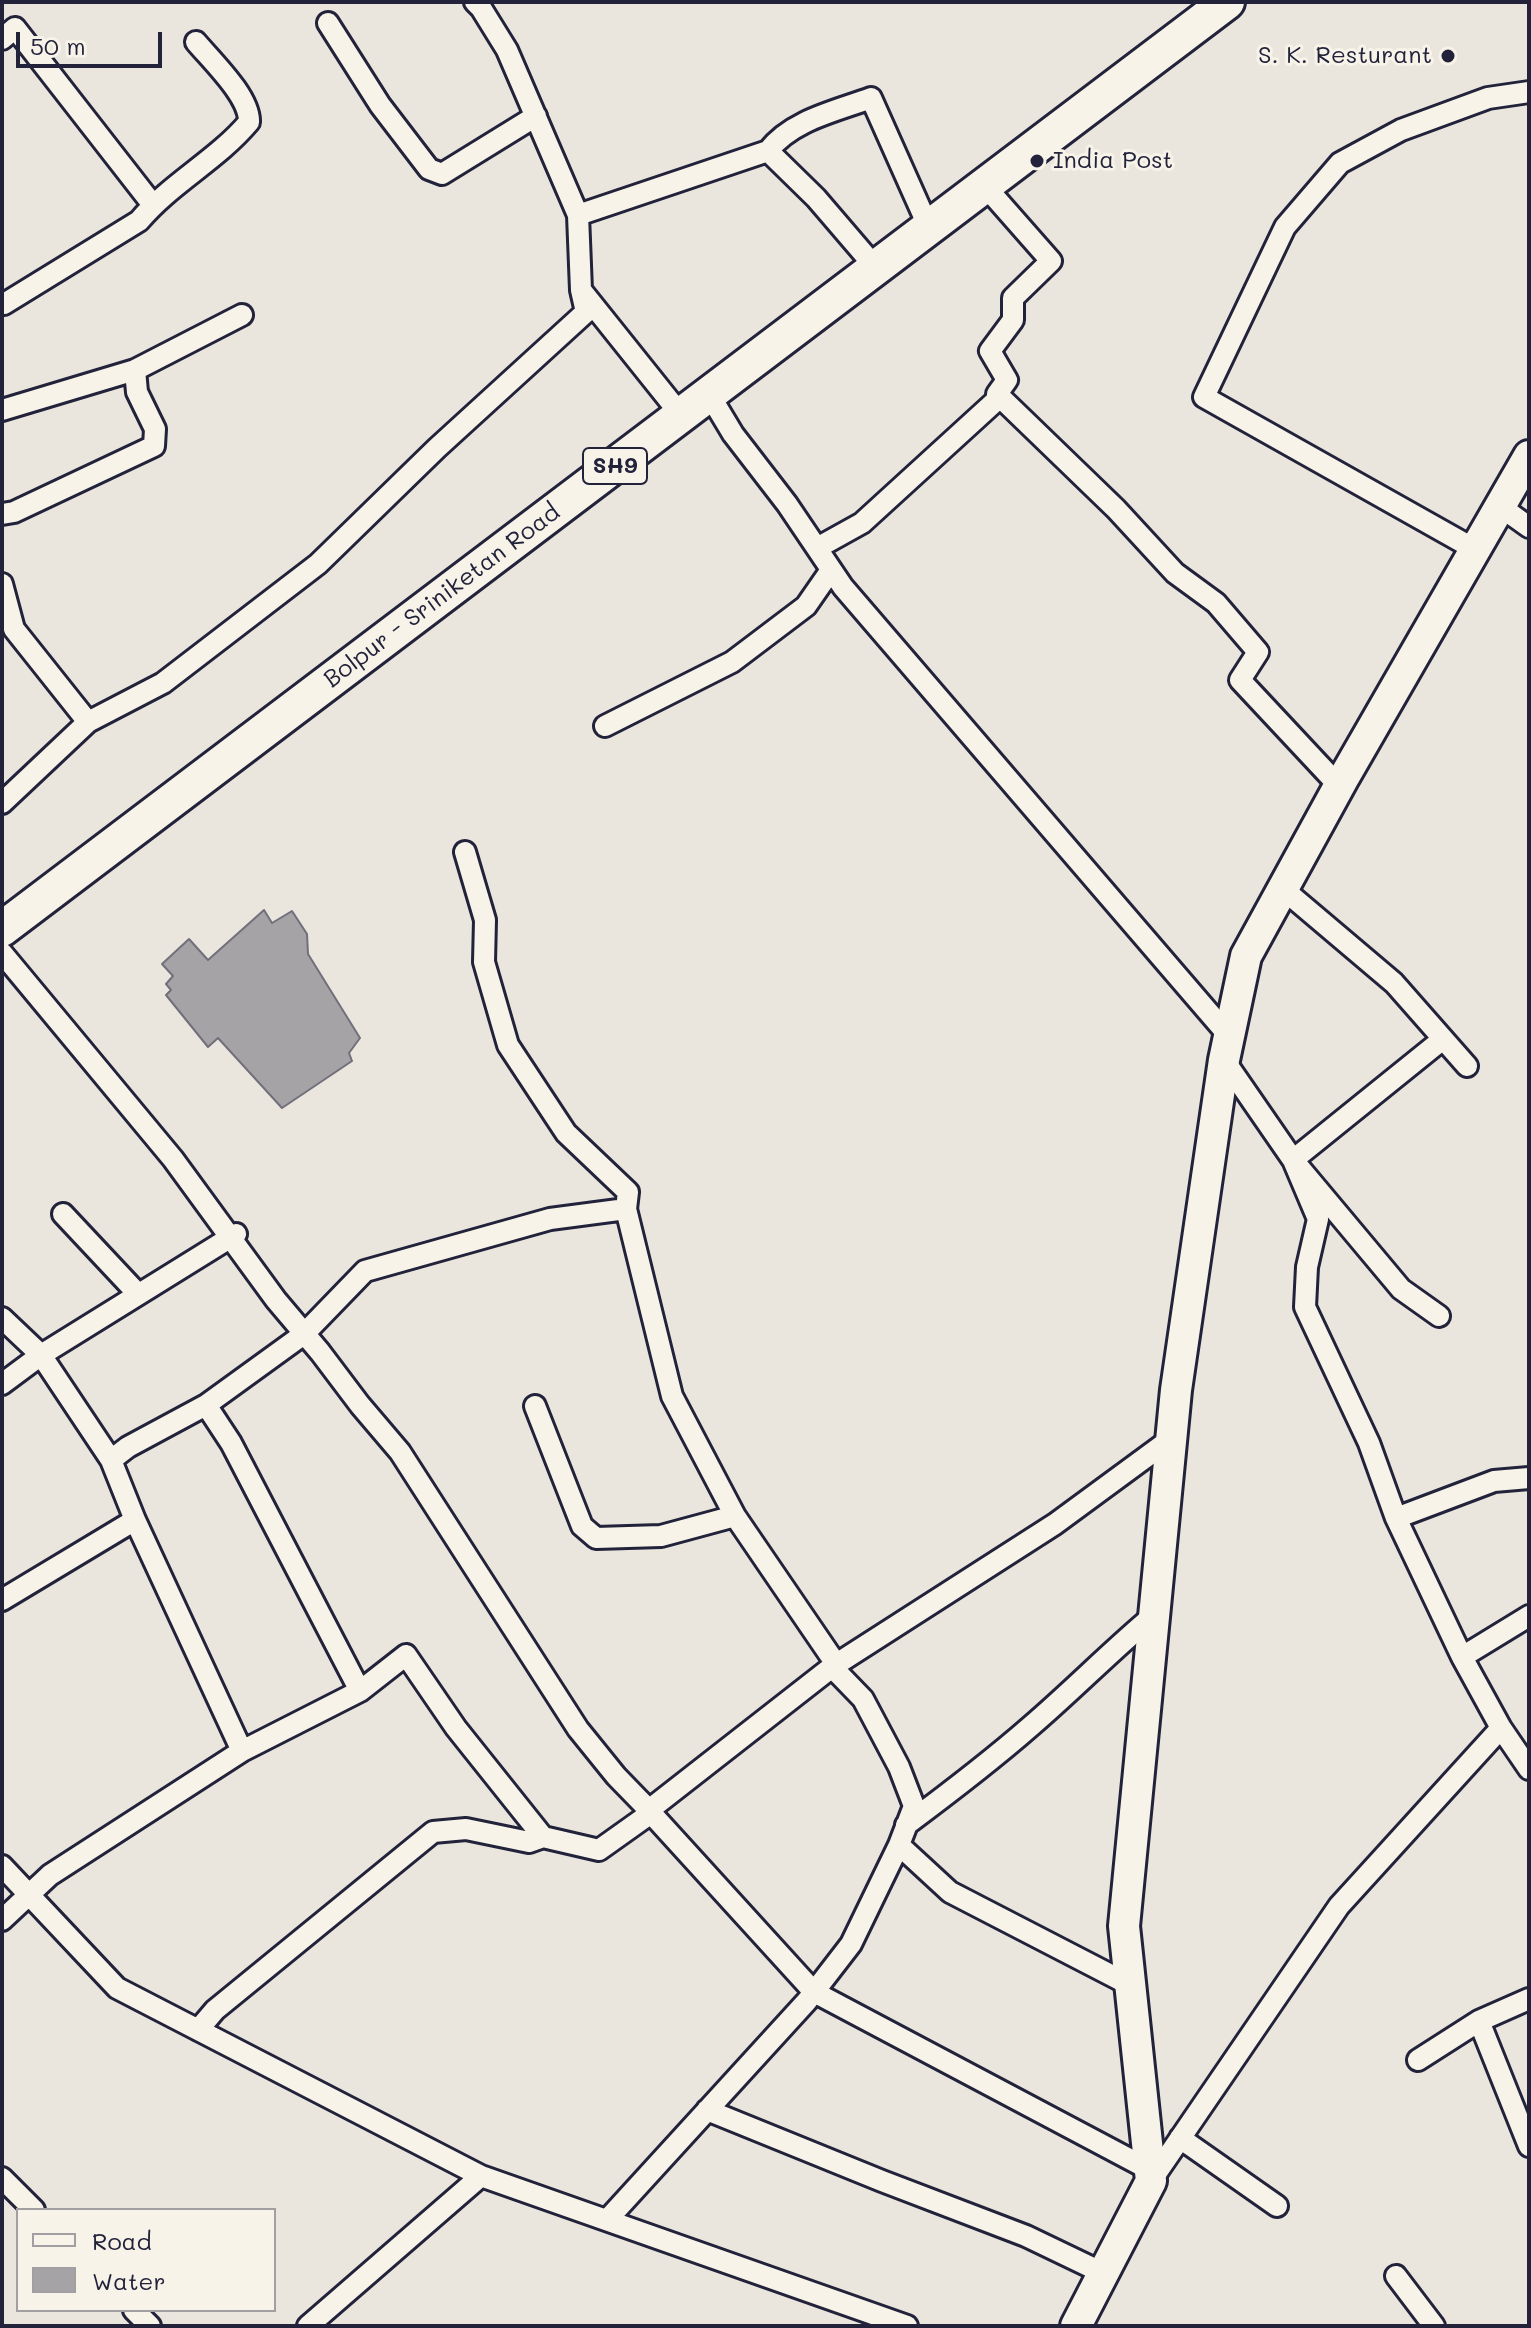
<!DOCTYPE html>
<style>
body{margin:0}
#map{position:relative;width:1531px;height:2328px;overflow:hidden;background:#eae6de;font-family:Mali,sans-serif}
canvas{display:block}
.frame{position:absolute;inset:0;border:4px solid #22223b;pointer-events:none}
.legend{position:absolute;left:16px;top:2208px;width:260px;height:104px;box-sizing:border-box;background:#f7f3e8;border:2px solid #a29fa3;margin:0;padding:10px 14px;list-style:none;font-size:24px;color:#22223b}
.legend li{display:flex;align-items:center;gap:16px;height:40px}
.legend b{width:40px;border:2px solid #a29fa3}
.scale{position:absolute;left:16px;top:32px;width:146px;height:36px;box-sizing:border-box;border:4px solid #22223b;border-top:0;padding-left:10px;font-size:24px;line-height:28px;white-space:nowrap;color:#22223b;-webkit-text-stroke:6px #f7f3e8;paint-order:stroke}
</style>
<div id="map">
<canvas width="1531" height="2328"></canvas>
<div class="frame"></div>
<ul class="legend">
<li><b style="height:10px;background:#f7f3e8"></b>Road</li>
<li><b style="height:22px;background:#a6a3a6"></b>Water</li>
</ul>
<div class="scale">50 m</div>
</div>
<script>
const ctx = document.querySelector('canvas').getContext('2d');
ctx.lineJoin = 'round';
function fill(path, color) { ctx.fillStyle = color; ctx.fill(path, 'evenodd'); }
function stroke(path, color, width, dash) { ctx.strokeStyle = color; ctx.lineWidth = width; ctx.lineCap = dash ? 'butt' : 'round'; ctx.setLineDash(dash || []); ctx.stroke(path); }
function drawText(font, color, halo, rows, align = 'center') {
  ctx.font = font + ' Mali,sans-serif'; ctx.lineWidth = 6; ctx.setLineDash([]); ctx.textBaseline = 'middle'; ctx.strokeStyle = halo; ctx.fillStyle = color; for (const [text, x, y, turn = 0] of rows) {
    ctx.save(); ctx.translate(x, y); ctx.rotate((+turn || 0) * Math.PI / 180); ctx.textAlign = isNaN(turn) ? turn : align; if (halo) ctx.strokeText(text, 0, 0); ctx.fillText(text, 0, 0); ctx.restore();
  }
}
const water = new Path2D(`
 M264,910L272,923L292,911L307,934L308,954L360,1038L349,1053L352,1061L282,1108L218,1038L208,1047L166,995L171,990L166,984L173,976L162,964L189,939L208,960Z`);
fill(water, '#a6a3a6');
stroke(water, '#716f7b', 2);
const street = new Path2D(`
 M475,2L481,8L507,50L578,215L581,290L681,415
 M328,23L380,105L429,169L442,174L536,116
 M2,39L15,28L153,205
 M768,151L816,198L876,268
 M985,186L1051,261L1013,298V320L990,351L1007,380L997,394L1116,509L1175,573L1216,603L1258,652L1240,680L1340,787
 M578,215L768,151C792,120 836,111 871,98L929,228
 M4,304L139,221C171,183 217,160 249,122C250,97 212,61 196,42
 M709,394L733,434L787,504L843,587L1229,1036
 M2,410L135,370L242,315
 M1501,507L1529,527
 M2,514L14,512L154,446L155,429L137,392L135,370
 M817,548L862,523L1000,397
 M1476,550L1204,397L1285,227L1340,163L1401,130L1488,98L1529,92
 M2,584L14,629L88,722
 M605,726L732,662L806,606L831,570
 M2,803L88,722L163,683L318,564L437,448L586,312L581,290
 M465,852L485,920L484,962L508,1045L566,1133L628,1192L626,1209L672,1396L735,1516L836,1664
 M1283,889L1394,983L1467,1066
 M2,953L173,1159L276,1300L320,1352L360,1405L400,1452L578,1729L616,1776L649,1810L832,1667L863,1699L899,1767L914,1806L899,1845L851,1944L807,2001L607,2220
 M1224,1060L1293,1160L1318,1219L1307,1267L1305,1307L1369,1443L1396,1518L1462,1657L1501,1728L1529,1769
 M63,1214L138,1294
 M1439,1316L1401,1289L1293,1160L1443,1039
 M2,1318L41,1355L111,1460L135,1520L242,1751
 M2,1384L41,1355L236,1234
 M206,1405L231,1443L360,1691
 M535,1406L582,1526L596,1538L661,1536L735,1516
 M111,1460L128,1447L206,1405L304,1334L365,1271L550,1219L626,1209
 M1396,1518L1494,1481L1529,1478
 M2,1600L135,1520
 M1462,1657L1529,1616
 M832,1667L1055,1524L1172,1438
 M906,1825C949,1793 991,1761 1031,1726C1073,1690 1112,1650 1154,1615
 M899,1845L950,1892L1130,1985
 M2,1866L117,1988L481,2176
 M2,1920L50,1875L242,1751L360,1691L406,1655L456,1728L543,1837
 M1479,2021L1529,2146
 M198,2030L215,2010L433,1832L466,1829L529,1842L543,1837L599,1850L651,1813L814,1992L1150,2170
 M1418,2060L1479,2021L1529,1999
 M707,2110L882,2181L1026,2236L1103,2273
 M1180,2138L1277,2206
 M2,2178L34,2210
 M1151,2181L1339,1906L1501,1728
 M1396,2276L1434,2326
 M134,2310L150,2326
 M308,2326L481,2176L907,2326`);
const secondary = new Path2D(`
 M1076,2326L1151,2181L1124,1926L1176,1390L1224,1060L1246,956L1343,779L1529,456`);
const primary = new Path2D(`
 M2,929L1227,2`);
stroke(street, '#22223b', 26);
stroke(secondary, '#22223b', 36);
stroke(primary, '#22223b', 40);
stroke(street, '#f7f3e8', 20);
stroke(secondary, '#f7f3e8', 30);
stroke(primary, '#f7f3e8', 34);
for (const [x, y, r, color] of [
 [1448,56,8,"#22223b"],
 [1037,161,8,"#22223b"]
]) { const dot = new Path2D(); dot.arc(x, y, r, 0, 2 * Math.PI); ctx.fillStyle = color; ctx.fill(dot); stroke(dot, '#f7f3e8', 3); }
for (const [x, y, w] of [
 [615,466,64]
]) { const box = new Path2D(); box.roundRect(x - w / 2, y - 18, w, 36, 6); ctx.fillStyle = '#f7f3e8'; ctx.fill(box); stroke(box, '#22223b', 2); }
drawText('bold 22px', '#22223b', null, [
 ["SH9",615,466]
]);
drawText('24px', '#22223b', '#f7f3e8', [
 ["S. K. Resturant",1432,56],
 ["India Post",1053,161,"left"]
], 'right');
drawText('24px', '#22223b', '#f7f3e8', [
 ["Bolpur - Sriniketan Road",442,596,-37]
]);
</script>
